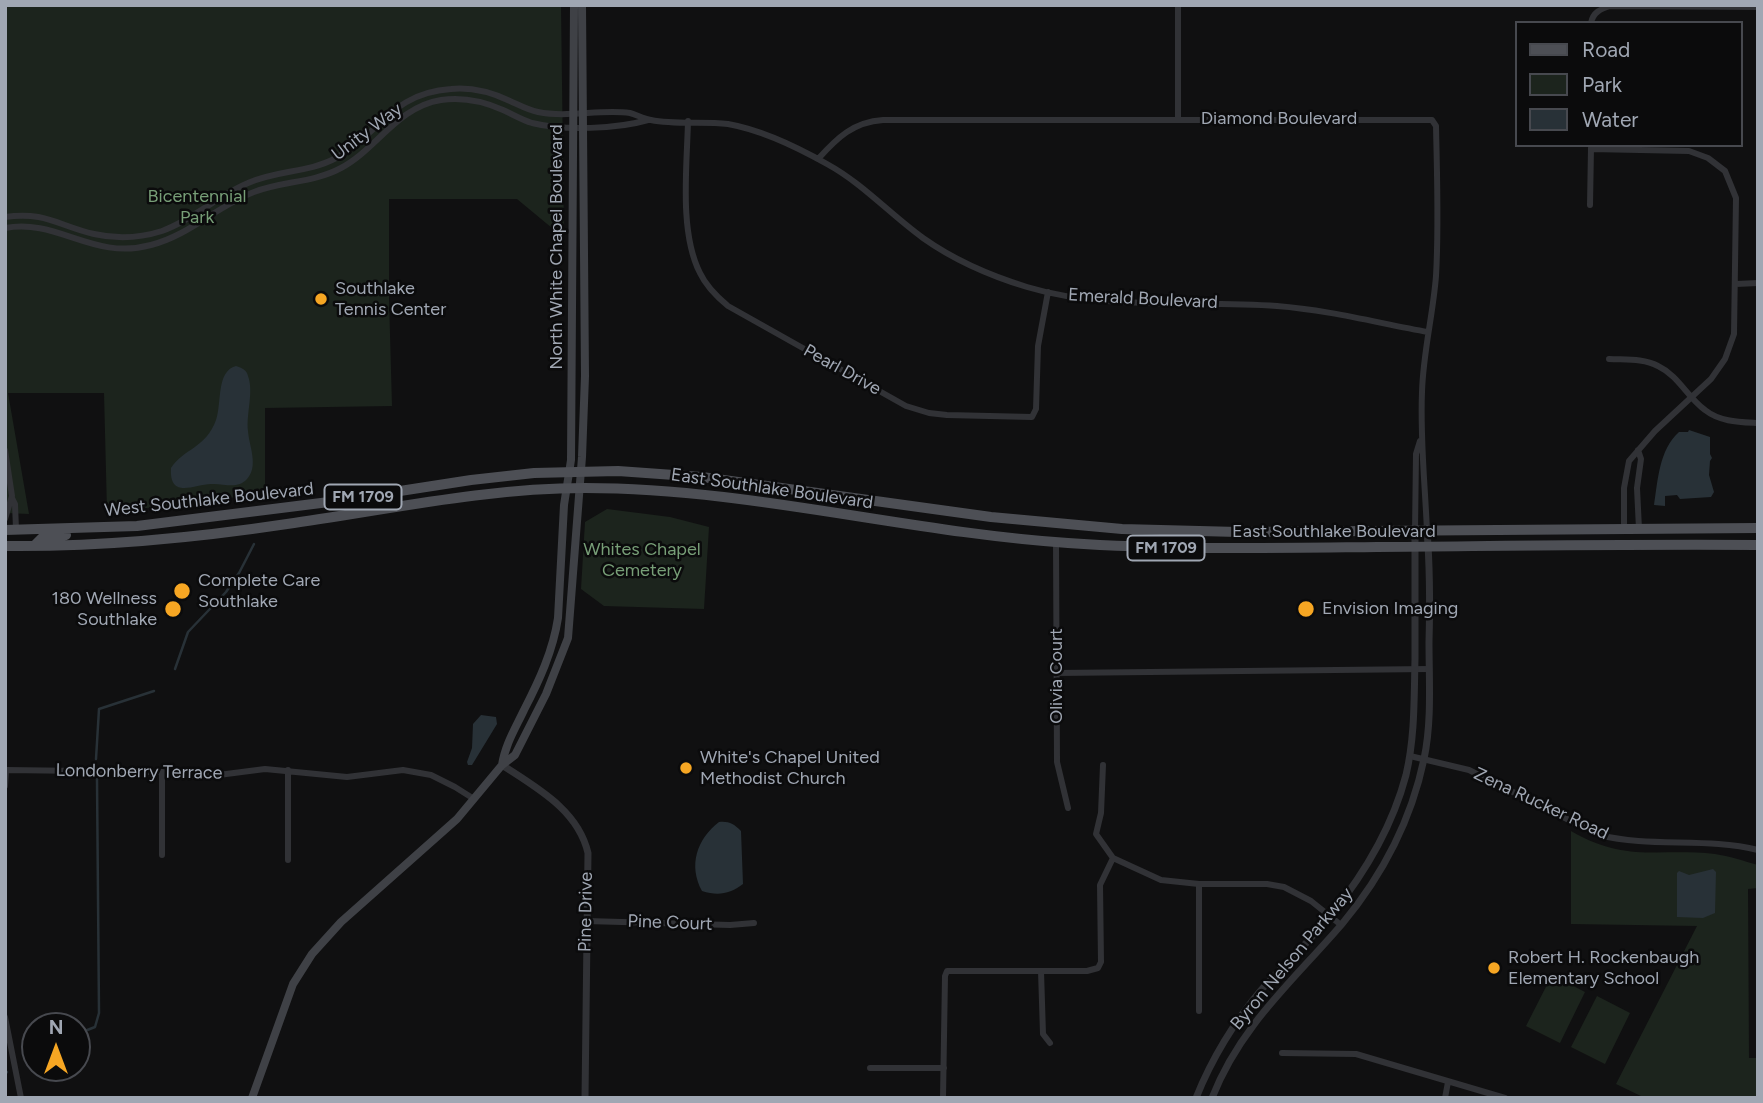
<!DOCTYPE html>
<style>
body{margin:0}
#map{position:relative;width:1763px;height:1103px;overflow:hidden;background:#101011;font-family:Figtree,sans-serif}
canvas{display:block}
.frame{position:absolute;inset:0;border:7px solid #a0a7b3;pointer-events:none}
.legend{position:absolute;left:1515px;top:21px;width:228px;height:126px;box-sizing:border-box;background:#0b0b0c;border:2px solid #47494f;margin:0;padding:9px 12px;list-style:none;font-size:21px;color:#a0a7b3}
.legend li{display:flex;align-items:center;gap:14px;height:35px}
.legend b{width:35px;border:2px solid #47494f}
.north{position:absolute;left:21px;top:1012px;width:70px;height:70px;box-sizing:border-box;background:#0b0b0c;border:2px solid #47494f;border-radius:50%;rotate:0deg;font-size:19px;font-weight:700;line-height:28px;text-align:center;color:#a0a7b3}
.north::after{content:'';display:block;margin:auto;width:24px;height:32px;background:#f6a623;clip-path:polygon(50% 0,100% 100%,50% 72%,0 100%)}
</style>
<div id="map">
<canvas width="1763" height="1103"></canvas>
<div class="frame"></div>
<ul class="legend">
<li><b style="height:9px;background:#4d4f55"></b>Road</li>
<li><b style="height:19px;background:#1c241d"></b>Park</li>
<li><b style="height:19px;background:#283137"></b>Water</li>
</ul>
<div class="north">N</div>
</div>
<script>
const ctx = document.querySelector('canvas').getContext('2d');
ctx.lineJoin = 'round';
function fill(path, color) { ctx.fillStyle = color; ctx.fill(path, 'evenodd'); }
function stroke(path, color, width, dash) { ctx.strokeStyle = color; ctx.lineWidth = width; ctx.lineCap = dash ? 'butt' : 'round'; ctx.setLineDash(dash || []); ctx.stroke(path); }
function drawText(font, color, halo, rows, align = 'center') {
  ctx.font = font + ' Figtree,sans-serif'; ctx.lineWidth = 5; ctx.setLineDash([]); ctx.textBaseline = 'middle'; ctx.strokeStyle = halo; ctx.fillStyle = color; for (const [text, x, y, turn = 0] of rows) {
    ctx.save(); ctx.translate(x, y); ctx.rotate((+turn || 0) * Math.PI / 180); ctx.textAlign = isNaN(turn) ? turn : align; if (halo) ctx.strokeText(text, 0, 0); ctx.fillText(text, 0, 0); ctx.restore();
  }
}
fill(new Path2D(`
 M5,5H561L564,238L517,199H389V298L392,406L265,408V491L200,504L107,511L104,393H8L29,514L5,513Z
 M607,509L670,517L709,527L704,609L604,606L581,589L585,522Z
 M1571,831C1626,863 1657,848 1715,854C1729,856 1744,861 1758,865V888L1748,889L1749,1058H1758V1098H1645L1616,1084L1697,926L1571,924Z
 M1552,975L1585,992L1560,1043L1526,1026Z
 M1597,996L1630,1013L1605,1064L1571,1047Z`), '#1c241d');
fill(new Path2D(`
 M236,366C242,368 247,370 248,376C254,392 246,414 248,431C249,446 259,466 247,479C237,490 224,483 211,484C195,484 169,500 171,468C183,449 206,448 216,420C222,403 216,371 236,366Z
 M1689,430L1710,437V454L1712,458L1710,461L1709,475L1714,492L1711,497L1680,499L1677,495L1665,496V506L1654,505C1658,480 1659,450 1679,432H1688Z
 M481,715L496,717L497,724L472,765H468L467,762L472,748L473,724Z
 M719,822C729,821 734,824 741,831L743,884C730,894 718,896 702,891C688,865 697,839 719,822Z
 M1713,869L1716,872L1715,913L1703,918L1677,917V873L1679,871L1689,875Z`), '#283137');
stroke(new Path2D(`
 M175,669L188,632L226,592L239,573L254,544
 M96,759L99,709L154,691
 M77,1034L95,1027L99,1013L97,779
 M27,1054L35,1051
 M5,1074L7,1072`), '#283137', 2.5);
stroke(new Path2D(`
 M1178,5V118
 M1591,23C1593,12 1601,9 1610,6L1758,7
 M688,121C687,166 679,232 700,273C706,286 716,296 728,306L906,406L929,413L947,415L1032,417L1036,409L1038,346L1048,292
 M1591,149L1689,151L1708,158L1725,171L1736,198L1734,334L1725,359L1711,379L1655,431L1629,461L1624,488V529
 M818,159C837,138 853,122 883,120H1432L1436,126C1437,176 1439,226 1436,276C1433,315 1423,353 1422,392C1420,439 1425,484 1427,531
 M1590,205L1591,148
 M5,217C45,211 59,226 94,234C116,239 140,238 162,231C193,220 217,196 248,183C277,170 308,173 336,158C380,134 391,93 451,89C471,87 491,92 510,101C519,105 528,110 538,112C568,118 600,109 630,113C637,115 644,119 651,120C676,125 703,121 728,124C762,130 797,147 827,164C862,183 891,215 923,238C954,260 991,276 1027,287C1107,311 1195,300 1277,306C1328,310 1378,323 1428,332
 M5,228C58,218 93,261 151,245C190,235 217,206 254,192C282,181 313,183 341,168C377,149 397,107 441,100C462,97 483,101 503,110C512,114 522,120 532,123C564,131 617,129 648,120
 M1736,284L1758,283
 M1609,359C1625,360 1643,358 1658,366C1679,376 1687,397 1705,410C1720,422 1740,422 1758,423
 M5,450L12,496L5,519
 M1638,450L1641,459L1637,488L1639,529
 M12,498L15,504L16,529
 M1415,531L1416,454L1420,441
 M1056,542L1057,762L1068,808
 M1057,673L1429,669
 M1410,756L1469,770L1599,835C1651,848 1706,837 1758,850
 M1103,765L1101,813L1096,834L1113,858L1161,880L1199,884H1267L1284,887L1311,901L1341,925
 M5,786L6,770L162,772L203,777L265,769L347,777L403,770L431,775L455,787L474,799
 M162,855V772
 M288,860V770
 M586,921L730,925L754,923
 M1041,971L1043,1034L1050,1043
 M1199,1011V884
 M5,1017L21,1098
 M1282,1053L1356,1054L1505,1098
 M870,1068H944
 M943,1098L945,976L947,971H1087L1098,968L1101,962L1100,885L1113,858
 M1445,1098L1448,1082`), '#313236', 6);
stroke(new Path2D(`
 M502,765C537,788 578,810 588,853L585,1098
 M1196,1098C1212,1058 1234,1022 1262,989C1285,964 1310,941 1331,915C1365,873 1392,828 1406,775C1415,737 1414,698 1415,659C1415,616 1415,574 1415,531
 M1212,1098C1240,1026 1293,981 1342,924C1382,876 1411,821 1424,759C1432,722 1429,680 1429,642C1430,605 1430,568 1427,531`), '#313236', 7);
stroke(new Path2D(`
 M502,765C505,745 515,729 524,710C539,681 553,651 558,618L564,505L571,460L574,5
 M252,1098L293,984L312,954L341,922L457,819L502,765L515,755L546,694L568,638L582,457L585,376L582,5`), '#3f4146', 8);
stroke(new Path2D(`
 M5,530L137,526L329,502L471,480L534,473L618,471L702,477L991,517L1122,529L1238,532L1758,528
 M5,546C100,547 194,538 287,524C386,510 485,488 585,488C748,488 906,532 1068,543C1171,550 1274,548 1377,547C1504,546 1631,544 1758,545
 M34,546L42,538L66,535`), '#4d4f55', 10);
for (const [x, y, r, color] of [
 [321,299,7,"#f6a623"],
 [182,591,9,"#f6a623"],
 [173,609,9,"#f6a623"],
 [1306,609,9,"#f6a623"],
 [686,768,7,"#f6a623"],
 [1494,968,7,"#f6a623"]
]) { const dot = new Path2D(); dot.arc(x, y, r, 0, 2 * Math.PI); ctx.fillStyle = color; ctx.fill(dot); stroke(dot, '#0b0b0c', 2.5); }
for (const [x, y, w] of [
 [363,497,77],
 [1166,548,77]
]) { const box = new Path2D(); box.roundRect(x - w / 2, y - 12.5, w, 25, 5); ctx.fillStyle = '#0b0b0c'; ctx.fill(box); stroke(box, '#a0a7b3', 2); }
drawText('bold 16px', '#a0a7b3', null, [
 ["FM 1709",363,497],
 ["FM 1709",1166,548]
]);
drawText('18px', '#a0a7b3', '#0b0b0c', [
 ["Diamond Boulevard",1279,119],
 ["Unity Way",367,132,-37],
 ["North White Chapel Boulevard",557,247,-90],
 ["Emerald Boulevard",1143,299,3],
 ["Pearl Drive",842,370,29],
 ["East Southlake Boulevard",772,489,8],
 ["West Southlake Boulevard",209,500,-6],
 ["East Southlake Boulevard",1334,532],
 ["Olivia Court",1057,676,-90],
 ["Londonberry Terrace",139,772,1],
 ["Zena Rucker Road",1541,804,25],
 ["Pine Drive",586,912,-89],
 ["Pine Court",670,923,2],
 ["Byron Nelson Parkway",1292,959,-50]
]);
drawText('18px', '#779e77', '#0b0b0c', [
 ["Bicentennial",197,197],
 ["Park",197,218],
 ["Whites Chapel",642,550],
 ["Cemetery",642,571]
]);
drawText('18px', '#a0a7b3', '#0b0b0c', [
 ["Southlake",335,289],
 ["Tennis Center",335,310],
 ["Complete Care",198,581],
 ["Southlake",198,602],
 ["180 Wellness",157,599,"right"],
 ["Southlake",157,620,"right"],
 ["Envision Imaging",1322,609],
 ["White's Chapel United",700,758],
 ["Methodist Church",700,779],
 ["Robert H. Rockenbaugh",1508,958],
 ["Elementary School",1508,979]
], 'left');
</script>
